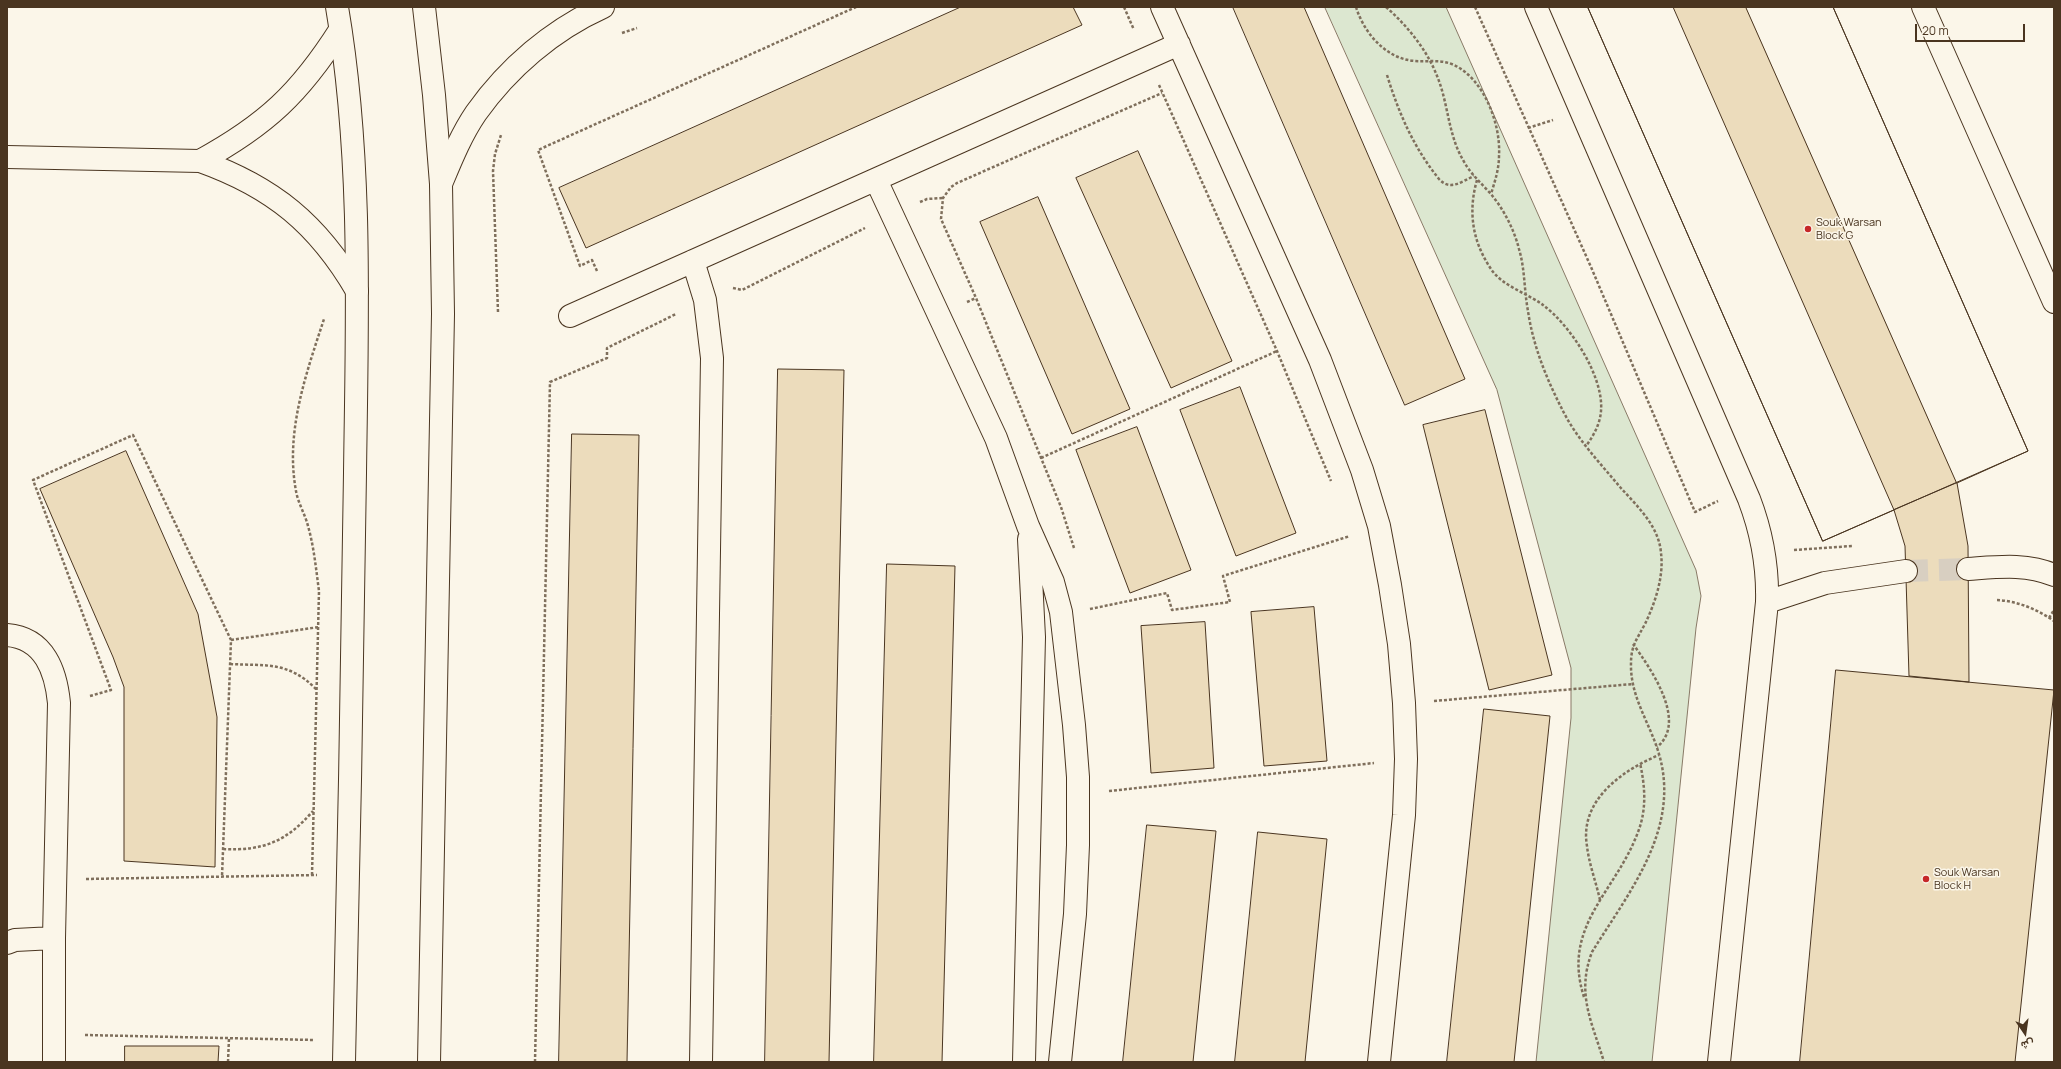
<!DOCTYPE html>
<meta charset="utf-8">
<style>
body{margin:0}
#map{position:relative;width:2061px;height:1069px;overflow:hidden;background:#fbf6e9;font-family:Manrope,Vazirmatn,sans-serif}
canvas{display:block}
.frame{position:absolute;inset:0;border:8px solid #4a3520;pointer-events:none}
.north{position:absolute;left:2005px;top:1013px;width:40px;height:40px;-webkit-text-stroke:3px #fbf6e9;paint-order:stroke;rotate:167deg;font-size:11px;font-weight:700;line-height:16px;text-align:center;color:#4a3520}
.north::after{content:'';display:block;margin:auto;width:14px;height:18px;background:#4a3520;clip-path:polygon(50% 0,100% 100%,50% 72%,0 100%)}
.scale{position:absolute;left:1915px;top:24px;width:110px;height:18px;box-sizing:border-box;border:2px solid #4a3520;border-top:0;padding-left:5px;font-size:12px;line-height:14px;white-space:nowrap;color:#4a3520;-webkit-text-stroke:3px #fbf6e9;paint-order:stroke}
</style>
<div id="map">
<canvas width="2061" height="1069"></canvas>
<div class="frame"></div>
<div class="north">ش</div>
<div class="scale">20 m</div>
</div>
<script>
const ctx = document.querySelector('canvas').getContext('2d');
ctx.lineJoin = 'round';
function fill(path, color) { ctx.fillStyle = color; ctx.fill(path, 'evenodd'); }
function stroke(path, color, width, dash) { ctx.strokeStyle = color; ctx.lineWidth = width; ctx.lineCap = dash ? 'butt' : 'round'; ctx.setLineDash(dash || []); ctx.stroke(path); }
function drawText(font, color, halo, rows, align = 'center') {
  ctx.font = font + ' Manrope,sans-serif'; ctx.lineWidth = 3; ctx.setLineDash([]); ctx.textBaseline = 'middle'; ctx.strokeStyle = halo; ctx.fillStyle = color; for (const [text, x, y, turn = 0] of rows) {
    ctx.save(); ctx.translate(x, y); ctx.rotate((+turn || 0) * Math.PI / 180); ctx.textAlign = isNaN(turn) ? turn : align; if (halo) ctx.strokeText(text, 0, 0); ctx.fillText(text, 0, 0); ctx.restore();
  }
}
const green = new Path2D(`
 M1325,7H1446L1696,570L1701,596L1696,628L1652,1062H1536L1571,718V668L1497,390Z`);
fill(green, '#dce7d0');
stroke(green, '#887966', 1);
const building = new Path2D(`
 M961,7H1073L1082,25L586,248L559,188Z
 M1233,7H1304L1465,379L1405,405Z
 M1588,7H1833L2028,451L1823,541Z
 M1588,7H1673L1894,510L1823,541Z
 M1746,7H1833L2028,451L1957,483Z
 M1138,151L1232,361L1171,388L1076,178Z
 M1038,197L1130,409L1072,434L980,222Z
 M778,369L844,370L829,1062H765Z
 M1240,387L1296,533L1236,556L1180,410Z
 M1485,410L1552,675L1489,690L1423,425Z
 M1137,427L1191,570L1130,593L1076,450Z
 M572,434L639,435L627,1062H559Z
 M126,451L198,614L217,717L215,867L124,861V687L113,657L40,489Z
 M1957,483L1968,546L1969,682L1909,676L1905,546L1894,510Z
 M887,564L955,566L942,1062H874Z
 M1314,607L1327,761L1264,766L1251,612Z
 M1205,622L1214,768L1151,773L1141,626Z
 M1836,670L2054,690L2015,1062H1800Z
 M1484,709L1550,716L1514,1062H1447Z
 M1147,825L1216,831L1193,1062H1123Z
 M1258,832L1327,839L1305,1062H1235Z
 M125,1046H219L218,1062H125Z`);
fill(building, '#ecdcbc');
stroke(building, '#4a3520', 1);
stroke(new Path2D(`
 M1906,571L1968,569`), '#d8cfc1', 22, [22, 11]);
const street = new Path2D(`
 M1162,7L1320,360L1362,470L1379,526L1390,585L1399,644L1404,703L1406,759L1404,815L1379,1062
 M1536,7L1749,499C1762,533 1768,566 1767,602L1719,1062
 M1923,7L2054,302
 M7,157L200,161C273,187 318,224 357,291
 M200,161C266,125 300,93 340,30
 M876,180L996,438L1028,526L1053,582L1061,612L1074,725L1078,777V845L1075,914L1060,1062
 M441,184C451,160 461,135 476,113C508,68 552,30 603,7
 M693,261L705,300L712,358L701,1062
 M570,316L1179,44
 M1968,569C1997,567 2026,563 2054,575
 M1767,602L1825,583L1906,571
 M7,635C45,638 56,672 59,703L54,938V1062
 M7,943L15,940L54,938
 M1024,1062L1034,637L1029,539`);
const secondary = new Path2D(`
 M337,7C363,160 357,318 355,473C353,669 348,866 344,1062
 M424,7L434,95L441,184L443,314L429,1062`);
stroke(street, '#4a3520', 24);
stroke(secondary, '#4a3520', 24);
stroke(new Path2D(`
 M1124,7L1134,30
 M1356,7C1364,33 1386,59 1415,61C1428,62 1441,59 1454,65C1484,79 1501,124 1499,156C1499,169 1495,181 1491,194
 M1386,7C1413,31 1434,59 1443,94C1449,117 1451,139 1463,160C1470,173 1480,182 1490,193C1503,208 1514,229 1519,249C1525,269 1524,290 1528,311C1533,346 1547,380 1563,411C1577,439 1600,463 1620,487C1637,506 1659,526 1661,553C1664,577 1655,603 1645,624C1637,639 1631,646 1631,663C1630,697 1650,723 1659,754C1681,829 1629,892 1592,952C1576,994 1592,1022 1604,1062
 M1475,7L1591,267L1695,512L1718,501
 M622,33L637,28
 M1387,75C1399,114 1414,148 1439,179C1450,191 1461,182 1474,176
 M1159,85L1277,351L1331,481
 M1528,128L1553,120
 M1477,180C1468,211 1472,241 1491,269C1502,286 1527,293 1543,305C1570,325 1604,376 1601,411C1600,424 1594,435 1586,446
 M920,202L927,199L943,198
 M597,271L592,260L580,266L538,150L856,7
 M733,288L742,290L865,228
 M967,302L976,298
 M498,312L493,171L495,154L501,135
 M1041,458L1277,351
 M1074,548L1061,507L976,298L941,219L943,198L951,187L957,183L1162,93
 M1794,550L1852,546
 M1997,600C2017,601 2037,609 2054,621
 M1090,609L1167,593L1172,610L1230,602L1223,576L1350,536
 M2049,618L2054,610
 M231,640L319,627
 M1633,644C1651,669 1688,722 1657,747
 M230,664C266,666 288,661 316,689
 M90,696L111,690L33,480L133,435L231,640L222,877
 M1434,701L1633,684
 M1109,791L1374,763
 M223,849C263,851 286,842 313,811
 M312,875L319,591C316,569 314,547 308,526C305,514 298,503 296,491C285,432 306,374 324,319
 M86,879L317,875
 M1600,900C1596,882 1589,864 1587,846C1579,800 1623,770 1659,755
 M1584,997C1561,926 1616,892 1638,832C1647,809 1645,786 1640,763
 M85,1035L314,1040
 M228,1062L229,1038
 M535,1062L550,382L607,358V348L676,314`), '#7f6f5c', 2.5, [3, 2]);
stroke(street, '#fbf6e9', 22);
stroke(secondary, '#fbf6e9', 22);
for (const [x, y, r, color] of [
 [1808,229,4,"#c62828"],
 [1926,879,4,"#c62828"]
]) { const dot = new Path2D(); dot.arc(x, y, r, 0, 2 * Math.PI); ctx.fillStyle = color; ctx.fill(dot); stroke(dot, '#fbf6e9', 1.5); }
drawText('11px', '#4a3520', '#fbf6e9', [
 ["Souk Warsan",1816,223],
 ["Block G",1816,236],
 ["Souk Warsan",1934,873],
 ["Block H",1934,886]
], 'left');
</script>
